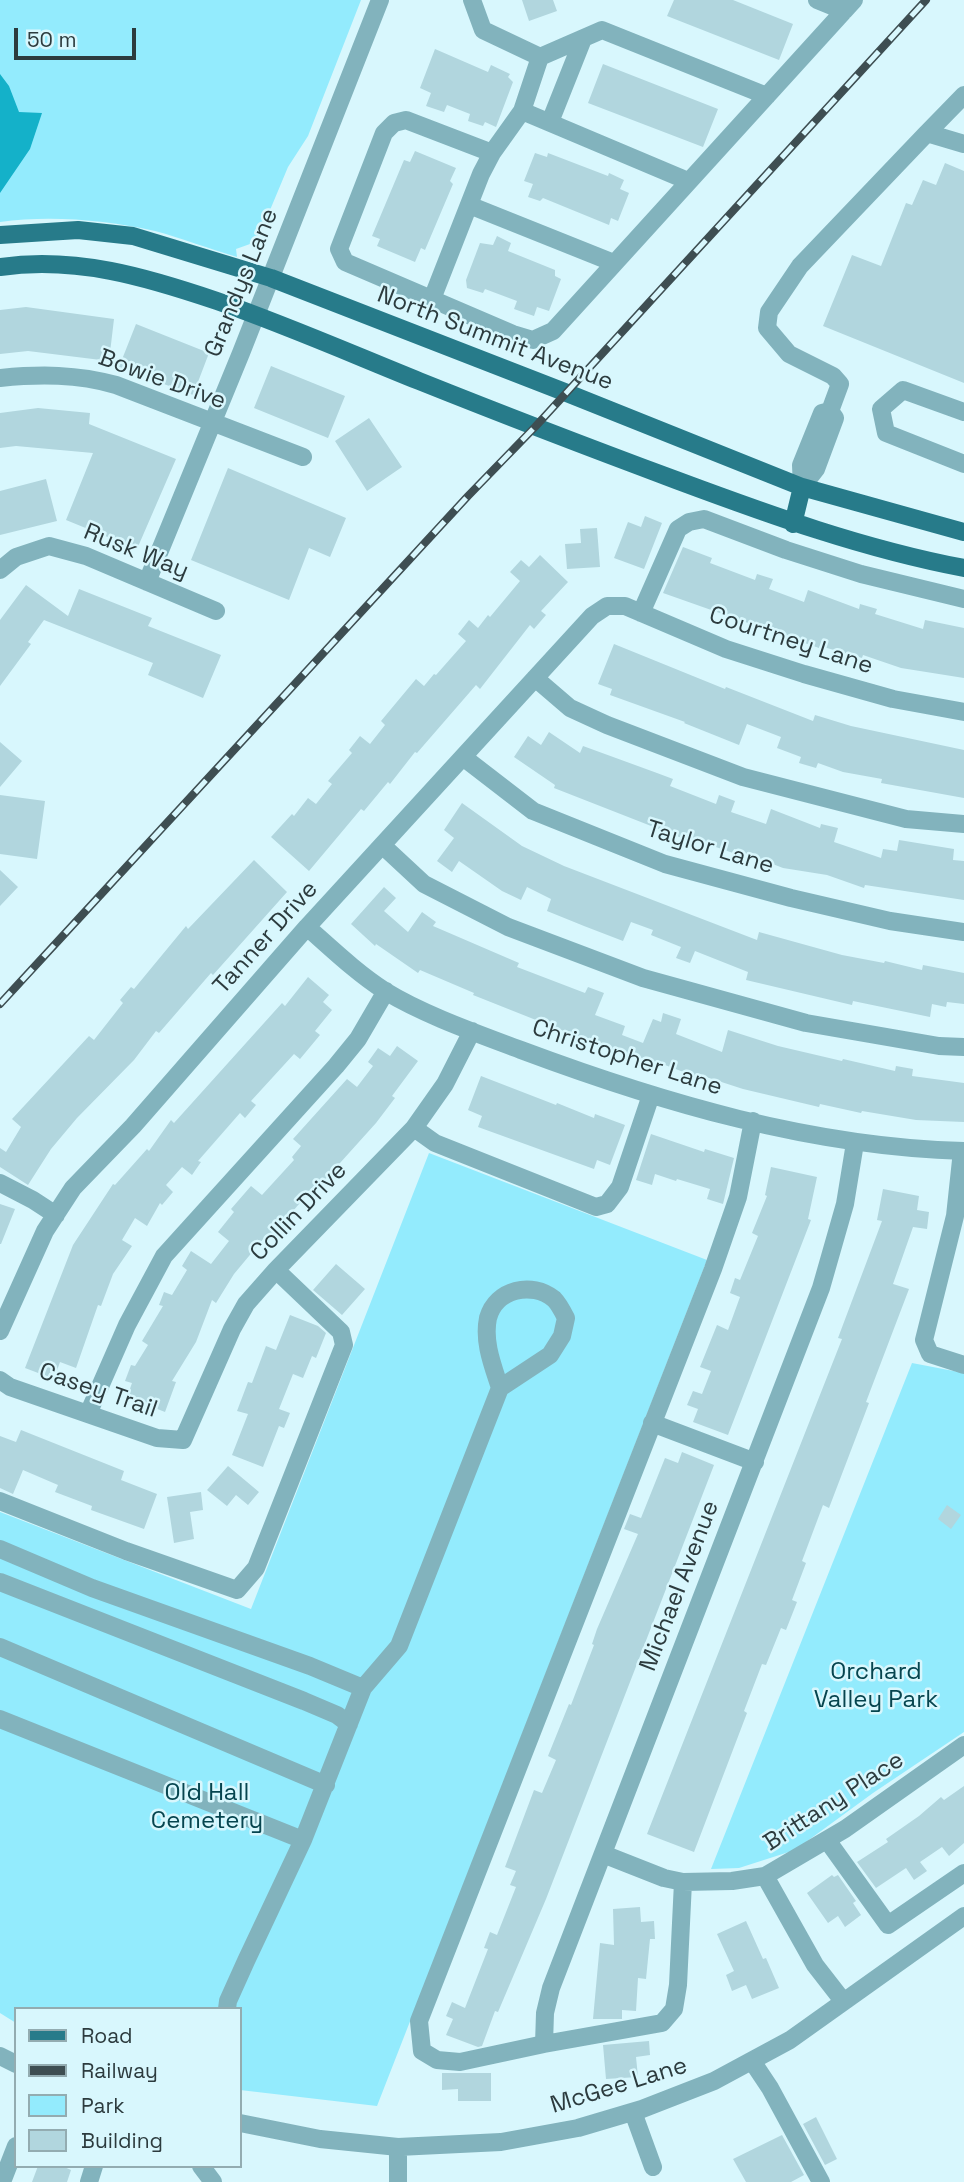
<!DOCTYPE html>
<style>
body{margin:0}
#map{position:relative;width:964px;height:2182px;overflow:hidden;background:#d8f7fd;font-family:"Space Grotesk",sans-serif}
canvas{display:block}
.legend{position:absolute;left:14px;top:2007px;width:228px;height:161px;box-sizing:border-box;background:#d8f7fd;border:2px solid #93acb1;margin:0;padding:9px 12px;list-style:none;font-size:21px;color:#2c3b3e}
.legend li{display:flex;align-items:center;gap:14px;height:35px}
.legend b{width:35px;border:2px solid #93acb1}
.scale{position:absolute;left:14px;top:28px;width:122px;height:32px;box-sizing:border-box;border:4px solid #2c3b3e;border-top:0;padding-left:9px;font-size:21px;line-height:24px;white-space:nowrap;color:#2c3b3e;-webkit-text-stroke:5px #d8f7fd;paint-order:stroke}
</style>
<div id="map">
<canvas width="964" height="2182"></canvas>
<ul class="legend">
<li><b style="height:9px;background:#277b8a"></b>Road</li>
<li><b style="height:9px;background:#3e4e52"></b>Railway</li>
<li><b style="height:19px;background:#93ebfd"></b>Park</li>
<li><b style="height:19px;background:#b1d6de"></b>Building</li>
</ul>
<div class="scale">50 m</div>
</div>
<script>
const ctx = document.querySelector('canvas').getContext('2d');
ctx.lineJoin = 'round';
function fill(path, color) { ctx.fillStyle = color; ctx.fill(path, 'evenodd'); }
function stroke(path, color, width, dash) { ctx.strokeStyle = color; ctx.lineWidth = width; ctx.lineCap = dash ? 'butt' : 'round'; ctx.setLineDash(dash || []); ctx.stroke(path); }
function drawText(font, color, halo, rows, align = 'center') {
  ctx.font = font + ' "Space Grotesk",sans-serif'; ctx.lineWidth = 5; ctx.setLineDash([]); ctx.textBaseline = 'middle'; ctx.strokeStyle = halo; ctx.fillStyle = color; for (const [text, x, y, turn = 0] of rows) {
    ctx.save(); ctx.translate(x, y); ctx.rotate((+turn || 0) * Math.PI / 180); ctx.textAlign = isNaN(turn) ? turn : align; if (halo) ctx.strokeText(text, 0, 0); ctx.fillText(text, 0, 0); ctx.restore();
  }
}
fill(new Path2D(`
 M0,0H361L308,136L288,167L255,246L250,244L236,249L237,257C209,249 182,238 155,231C106,220 50,215 0,222Z
 M429,1153L707,1260L377,2106L240,2090V2009H16V2023L0,2013V1512L251,1609Z
 M912,1363L964,1373V1732L873,1793L795,1850L739,1868L711,1869Z`), '#93ebfd');
fill(new Path2D(`
 M0,74L9,86L19,112L42,113L30,149L0,193Z`), '#14b1c9');
fill(new Path2D(`
 M522,0H553L557,11L529,21Z
 M674,0H733L793,24L779,60L667,16Z
 M435,49L488,72L491,65L510,74L508,77L513,82L496,127L485,122L483,126L468,121L470,114L447,105L444,112L426,106L431,93L420,88Z
 M603,64L718,109L703,147L588,103Z
 M415,151L456,168L450,181L453,184L425,250L421,248L415,262L377,246L380,239L372,236L404,160L410,162Z
 M535,153L547,157L548,153L608,176L609,173L624,180L620,189L629,193L618,221L611,218L609,225L543,198L540,201L528,197L533,184L524,181Z
 M945,163L964,171V383L823,326L852,255L881,266L906,203L912,205L923,180L936,185Z
 M497,236L511,243L508,251L555,270V276L561,279L549,311L537,307L534,316L514,309L517,301L485,289L483,293L467,288L466,280L480,243L493,245Z
 M26,307L114,319L109,361L28,351L0,354V310Z
 M136,324L209,353L193,395L119,367Z
 M271,366L345,396L328,438L254,408Z
 M38,408L90,413L89,424L176,459L137,549L66,520L93,453L16,446L0,448V413Z
 M369,418L402,467L367,491L335,441Z
 M228,468L346,518L330,557L309,548L289,600L191,560Z
 M46,479L57,521L0,535V491Z
 M645,516L662,523L644,569L614,558L628,522L641,527Z
 M597,528L600,567L567,569L565,544L581,543L580,529Z
 M683,547L712,558L710,563L755,580L757,574L773,579L769,589L804,602L808,590L859,609L860,604L877,609L875,614L923,629L925,620L964,628V678L901,668L863,655L862,658L820,646L819,648L663,593Z
 M540,555L568,582L541,611L546,615L534,629L530,625L480,689L476,685L417,753L415,752L390,784L388,782L364,811L361,809L309,871L271,837L292,814L294,816L308,798L316,804L332,784L328,781L352,753L349,750L360,736L370,744L385,725L381,721L416,679L424,686L434,674L436,675L466,641L458,634L469,620L478,628L488,615L490,617L520,581L510,572L521,560L529,567Z
 M26,585L68,616L79,589L152,618L148,626L221,655L203,698L148,675L153,663L44,620L28,642L31,644L0,686V620Z
 M614,644L725,689L726,687L813,721L815,715L851,726L964,750V798L881,783L882,779L843,772L818,763L816,768L799,763L801,757L777,748L781,737L747,724L739,745L684,723L685,722L610,695L612,689L598,684Z
 M549,732L580,753L583,746L657,773L673,779L670,786L716,804L719,795L735,801L731,812L766,824L771,809L820,828L821,824L838,828L834,842L881,858L883,849L897,851L899,840L954,849L953,860L964,861V900L865,885L864,888L827,875L783,868L734,849L733,853L693,839L692,842L554,788L555,785L514,757L528,736L541,745Z
 M0,742L22,761L0,787Z
 M0,795L45,801L37,859L0,854Z
 M462,803L522,846L564,866L757,940L759,932L842,955L884,963L885,961L922,970L923,965L964,973V1004L947,1002L946,1007L932,1004L930,1017L853,1001L852,1005L746,980L748,972L695,951L690,963L676,958L681,947L651,935L653,930L631,922L623,941L584,926L547,911L551,899L527,887L521,900L502,891L459,861L452,872L437,861L454,838L444,830Z
 M254,860L287,892L213,975L211,973L159,1033L156,1031L134,1060L77,1118L51,1149L28,1185L0,1167V1148L6,1152L21,1127L12,1119L89,1036L94,1040L123,1003L120,1000L131,987L134,989L186,926L188,929Z
 M0,870L18,887L0,906Z
 M384,887L396,898L384,911L408,932L422,912L436,922L433,926L519,963L517,967L585,993L588,987L604,993L595,1015L625,1026L622,1035L643,1043L653,1019L661,1022L663,1013L681,1019L676,1034L722,1052L728,1030L778,1046L842,1061L843,1059L895,1071L896,1066L913,1069L912,1076L964,1083V1122L916,1120L862,1111L861,1113L820,1104L819,1107L743,1089L703,1076L702,1079L665,1065L625,1053L624,1055L473,995L474,993L420,970L418,973L376,944L375,946L351,924Z
 M308,977L329,995L323,1002L332,1010L315,1031L320,1035L300,1059L294,1054L251,1101L256,1105L245,1118L240,1113L198,1161L201,1162L192,1175L182,1167L166,1185L173,1192L162,1205L160,1203L147,1226L135,1218L122,1240L132,1246L113,1274L101,1306L98,1305L76,1368L60,1362L54,1379L25,1368L73,1245L113,1184L115,1185L147,1149L149,1151L171,1120L174,1123L282,1003L285,1006Z
 M397,1046L418,1061L392,1096L395,1098L376,1123L322,1183L319,1181L267,1241L264,1238L234,1274L216,1303L212,1300L196,1342L172,1381L176,1382L165,1412L127,1397L132,1383L125,1381L131,1365L135,1366L148,1345L142,1341L163,1306L159,1305L164,1292L172,1295L187,1270L182,1266L191,1251L211,1264L229,1241L218,1232L234,1212L231,1209L251,1186L262,1195L294,1160L292,1157L301,1146L293,1139L347,1079L357,1087L373,1066L368,1062L378,1048L390,1056Z
 M481,1076L556,1105L557,1103L594,1118L595,1114L625,1125L610,1165L597,1160L594,1169L478,1127L482,1116L468,1110Z
 M651,1134L704,1152L705,1149L734,1158L723,1204L707,1199L710,1189L677,1179L676,1181L655,1174L652,1185L636,1180Z
 M771,1167L817,1177L808,1219L811,1220L728,1435L693,1422L698,1409L687,1405L693,1391L702,1394L711,1371L700,1367L717,1325L728,1330L740,1297L730,1293L735,1278L740,1280L758,1236L752,1233L767,1196L765,1195Z
 M883,1189L919,1196L917,1210L929,1212L927,1229L913,1227L893,1284L909,1289L866,1402L869,1403L829,1508L823,1505L802,1561L806,1563L792,1600L797,1602L786,1630L781,1628L766,1665L762,1664L744,1711L747,1713L694,1852L647,1834L842,1339L838,1338L882,1221L877,1220Z
 M0,1204L15,1209L1,1244H0Z
 M336,1264L365,1289L342,1315L313,1290Z
 M290,1315L318,1326L326,1333L316,1358L312,1356L303,1378L293,1374L279,1409L290,1413L284,1428L279,1426L263,1467L232,1455L248,1414L237,1411L248,1382L252,1383L266,1346L276,1350Z
 M21,1430L124,1471L121,1480L157,1494L144,1529L91,1510L92,1506L55,1492L58,1485L23,1470L13,1494L0,1488V1436L16,1442Z
 M682,1452L714,1465L546,1899L498,2012L495,2011L482,2046L478,2047L446,2035L453,2019L446,2016L452,2002L465,2008L488,1949L484,1948L490,1932L497,1935L516,1887L510,1885L516,1871L505,1867L534,1790L542,1793L556,1760L548,1756L569,1704L571,1705L594,1645L592,1644L597,1629L638,1534L624,1529L630,1514L641,1518L665,1458L678,1463Z
 M228,1466L259,1492L248,1505L236,1495L227,1506L207,1490Z
 M201,1492L203,1510L190,1512L194,1539L174,1543L167,1497Z
 M947,1505L961,1515L951,1529L938,1519Z
 M964,1786V1843L949,1856L942,1847L920,1862L927,1871L914,1880L906,1868L876,1888L857,1862L888,1842L886,1839L919,1816L941,1797L944,1800Z
 M832,1875L834,1877L838,1875L856,1901L853,1903L861,1915L845,1927L838,1916L828,1923L807,1893Z
 M640,1907L641,1922L654,1921L655,1939H650L646,1979L638,1978L636,2011L622,2010V2019H593L600,1943L614,1945L613,1909Z
 M746,1921L763,1959L766,1958L779,1988L752,1999L746,1985L732,1991L726,1975L734,1971L717,1934Z
 M649,2041L650,2055L636,2057L638,2077L606,2079L603,2045Z
 M442,2073H491V2101H458V2089L442,2090Z
 M816,2117L837,2159L825,2165L803,2124Z
 M782,2135L804,2175L791,2182H746L733,2159Z
 M38,2166H62L71,2170L67,2182H32Z`), '#b1d6de');
stroke(new Path2D(`
 M472,0L483,30L540,57L602,30L767,96
 M817,0L844,11
 M522,111L688,181
 M550,122L583,39
 M927,133L964,95
 M492,153L406,120L394,123L384,133L339,249L345,262L513,334L533,340L553,331L854,0
 M469,205L614,263
 M432,299L481,174L492,153L522,111L540,57
 M0,378C40,374 77,374 116,385L303,457
 M964,412L903,390L881,409L886,433L964,464
 M802,487L801,465L822,413L830,411L840,384L833,376L789,354L767,328L769,312L800,266L927,133L964,144
 M802,487L816,469L835,418L830,411
 M0,570L16,557L49,546L86,556L216,611
 M147,582L241,353L380,0
 M641,613L678,529L689,522L704,519L786,550L861,574L964,599
 M535,678L570,708L607,725L743,777L906,819L964,824
 M463,757L533,811L665,864L791,898L890,921L964,932
 M382,845L424,884L508,927L643,978L806,1023L939,1046L964,1047
 M307,927C332,949 357,973 385,991C424,1015 479,1034 521,1050C663,1103 812,1147 964,1151
 M414,1128L435,1143L596,1207L607,1204L620,1187L651,1095
 M962,1151L955,1216L924,1340L930,1354L964,1365
 M0,1183L33,1200L56,1215
 M0,1331L45,1231L73,1188L133,1126L307,927L592,616L607,606H625L726,649L804,674L893,699L964,712
 M0,1380L10,1387L157,1438L183,1440L232,1329L246,1304L276,1270L414,1128L445,1084L472,1031
 M88,1414L127,1325L164,1256L336,1066L358,1039L386,991
 M652,1423L755,1462
 M0,1501L126,1551L237,1590L256,1568L344,1345L341,1332L276,1270
 M0,1549L92,1588L310,1666L363,1688
 M0,1582L304,1701L337,1715L349,1724
 M0,1647L326,1785
 M0,1719L303,1840
 M827,1840L888,1925L964,1873
 M603,1854L664,1878L683,1882L732,1881L765,1876L845,1829L964,1745
 M765,1876L815,1965L843,2001
 M683,1882L678,1985L674,2009L662,2023L544,2044L460,2062L437,2060L422,2051L419,2021L713,1269L738,1197L753,1121
 M227,2009L228,2001L246,1961L303,1840L363,1688L399,1646L500,1388L550,1355L562,1336L566,1318C563,1312 559,1304 554,1299C532,1281 496,1289 488,1318C483,1342 493,1366 500,1388
 M544,2044L545,2013L551,1988L821,1288L845,1204L855,1143
 M0,2056L16,2064
 M752,2061L770,2088L821,2182
 M633,2112L653,2167
 M240,2123L320,2139L398,2147L501,2142L578,2128L642,2109L714,2081L790,2040L964,1916
 M398,2147V2182
 M201,2166L213,2182
 M2,2182L16,2146
 M89,2182L94,2166`), '#82b3bd', 18);
stroke(new Path2D(`
 M0,235L78,230L133,236L271,278L567,393L802,487L964,532
 M0,267C76,256 146,277 217,301C286,325 352,354 419,381C504,415 590,448 676,480C770,515 864,549 964,568
 M793,524L802,487`), '#277b8a', 18);
const rail = new Path2D(`
 M0,1004L468,496L535,427L926,0`);
stroke(rail, '#3e4e52', 8);
stroke(rail, '#d8f7fd', 5, [16]);
drawText('24px', '#2c3b3e', '#d8f7fd', [
 ["Grandys Lane",242,283,-68],
 ["North Summit Avenue",495,339,21],
 ["Bowie Drive",162,380,20],
 ["Rusk Way",136,552,22],
 ["Courtney Lane",791,641,18],
 ["Taylor Lane",710,848,17],
 ["Tanner Drive",266,938,-48],
 ["Christopher Lane",627,1058,18],
 ["Collin Drive",299,1212,-46],
 ["Casey Trail",98,1391,19],
 ["Michael Avenue",680,1586,-69],
 ["Brittany Place",834,1802,-33],
 ["McGee Lane",619,2086,-17]
]);
drawText('24px', '#06454f', '#d8f7fd', [
 ["Orchard",876,1672],
 ["Valley Park",876,1700],
 ["Old Hall",207,1793],
 ["Cemetery",207,1821]
]);
</script>
